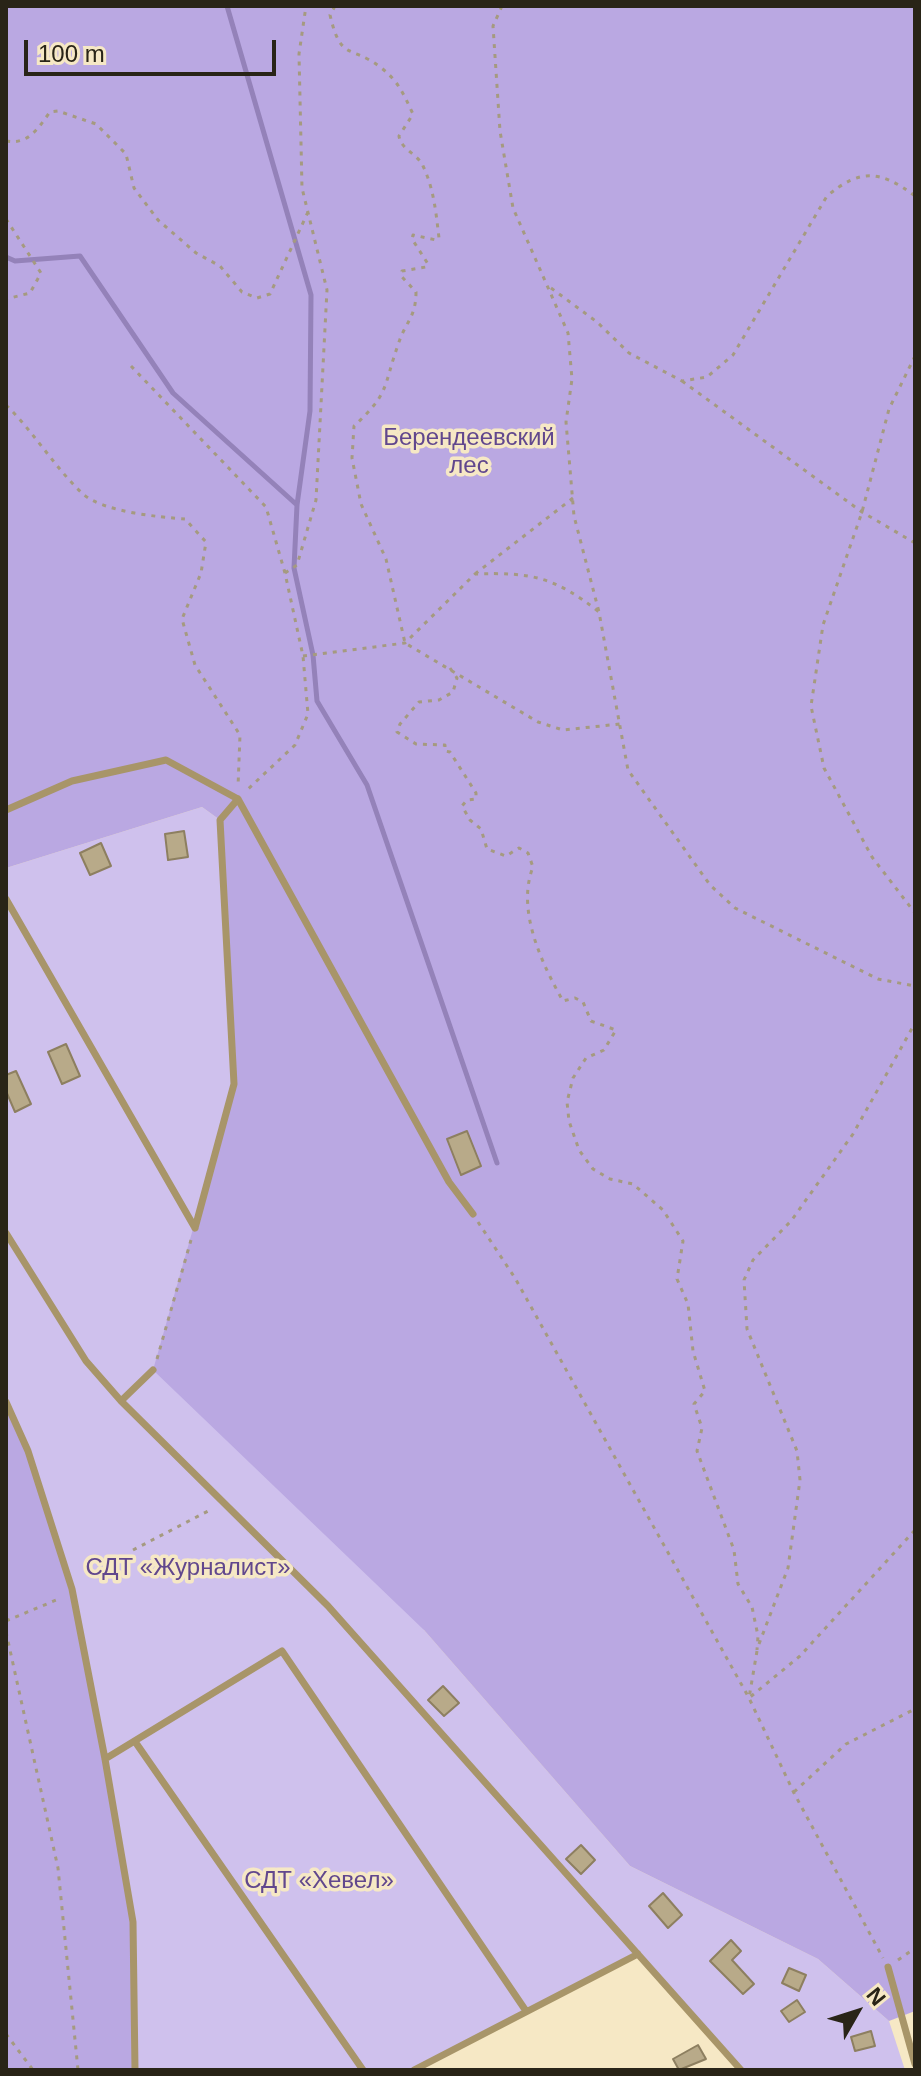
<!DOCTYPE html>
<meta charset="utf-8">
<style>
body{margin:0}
#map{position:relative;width:921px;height:2076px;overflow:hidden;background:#f6e8c5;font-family:Helvetica,sans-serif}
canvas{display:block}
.frame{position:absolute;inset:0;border:8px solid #292417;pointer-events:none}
.north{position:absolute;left:817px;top:1972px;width:80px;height:80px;-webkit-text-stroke:6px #f6e8c5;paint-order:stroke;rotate:51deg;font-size:22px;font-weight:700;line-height:32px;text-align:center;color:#292417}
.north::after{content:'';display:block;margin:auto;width:28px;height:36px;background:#292417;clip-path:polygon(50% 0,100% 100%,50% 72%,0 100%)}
.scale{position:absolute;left:24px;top:40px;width:252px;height:36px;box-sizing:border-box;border:4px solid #292417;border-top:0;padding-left:10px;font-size:24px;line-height:28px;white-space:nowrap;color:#292417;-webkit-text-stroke:6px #f6e8c5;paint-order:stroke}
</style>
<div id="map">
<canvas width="921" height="2076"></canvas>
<div class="frame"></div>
<div class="north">N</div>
<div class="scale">100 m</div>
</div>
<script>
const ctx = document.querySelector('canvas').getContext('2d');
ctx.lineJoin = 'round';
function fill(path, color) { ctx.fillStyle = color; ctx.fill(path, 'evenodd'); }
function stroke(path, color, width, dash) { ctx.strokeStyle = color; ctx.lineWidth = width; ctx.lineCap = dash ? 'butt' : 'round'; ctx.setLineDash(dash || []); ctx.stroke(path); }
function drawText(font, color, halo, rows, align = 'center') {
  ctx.font = font + ' Helvetica,sans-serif'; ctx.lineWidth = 7; ctx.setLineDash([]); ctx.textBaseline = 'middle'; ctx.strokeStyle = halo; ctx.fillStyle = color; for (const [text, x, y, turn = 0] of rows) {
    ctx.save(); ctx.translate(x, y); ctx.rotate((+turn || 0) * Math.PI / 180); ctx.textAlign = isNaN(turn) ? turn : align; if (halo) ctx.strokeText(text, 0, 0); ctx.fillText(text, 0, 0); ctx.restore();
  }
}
fill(new Path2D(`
 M202,807L220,820L424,1630L630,1866L818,1959L889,2021L905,2070H741L638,1954L414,2070H135L6,1402V868Z`), '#cfc1ed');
fill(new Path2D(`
 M6,6H915V2011L889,2021L818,1959L630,1866L424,1630L153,1370L234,1084L220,820L202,807L6,868Z
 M6,1402L28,1451L72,1589L133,1922L135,2070H6Z`), '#baa8e2');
stroke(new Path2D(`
 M227,6L311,295L310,411L297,505L294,568L313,655L317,701L367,785L497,1163
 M6,257L15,261L80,256L173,393L297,505`), '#9482b9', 5);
const building = new Path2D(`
 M184,831L188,857L168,860L165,834Z
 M101,843L111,866L90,875L80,853Z
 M66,1044L80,1076L62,1084L48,1052Z
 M16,1071L31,1104L15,1112L6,1091V1075Z
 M467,1131L481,1166L461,1175L447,1139Z
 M443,1686L459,1703L444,1716L428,1700Z
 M581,1845L595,1860L581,1874L566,1859Z
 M663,1893L682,1915L668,1928L649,1906Z
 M731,1940L741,1951L732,1960L754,1984L743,1994L710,1961Z
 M789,1968L806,1975L799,1991L782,1983Z
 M797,2000L805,2012L789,2022L781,2011Z
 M871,2031L875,2046L855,2051L851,2037Z
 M698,2045L706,2059L679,2070L673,2059Z`);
fill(building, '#b8aa89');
stroke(building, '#8d7f60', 2);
stroke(new Path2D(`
 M335,6L330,15C341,62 350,44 380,67C398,80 404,95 413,114L399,136C401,150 418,154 423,166C434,189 436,213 439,238L436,240L413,235L412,239L428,264L426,267L402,271V277L416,292C416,318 405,322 398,345C383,387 390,393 354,426L352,458L361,504L386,559L405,643L538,722L563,730L620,724
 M502,6L493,26L500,131L513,208L568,333L572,379L566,422L574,516L599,612L628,770L710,885L735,908L878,979L915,986
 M6,141C29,145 38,128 50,112L58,111L96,124L126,154L134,188L158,220L196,253L220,266L242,292L257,298L270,294L308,212
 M6,219L41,273L30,293L6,299
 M551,288L597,322L629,353L682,381L707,377L733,355L827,196C861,168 880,170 915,196
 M915,356L889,409L862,512L823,625L811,706L824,768L872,857L915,913
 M131,366L266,507L285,573L303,656L308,714L295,745L246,791
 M682,381L862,512L915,543
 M6,405C34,432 55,468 83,494C103,512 159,517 185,519L206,542L201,573L182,619L195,665L240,735L238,787
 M285,573L297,565L316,500L327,290L302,188L299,54L306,6
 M475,574L573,498
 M303,656L405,643L475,574C531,572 555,577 599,612
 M450,668L457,678L453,692L439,700L419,702L400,724L397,732L416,744L445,745V751L450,752L476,793V799L467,800L462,806L470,820L481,829L487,849L506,856L519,848L528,853L533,867C516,910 542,964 563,1001L575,998L583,1002L591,1021L616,1030L604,1050L586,1058L573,1078L567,1102L569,1121L579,1150L593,1169L610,1179L633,1184L663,1210L683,1241L677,1279L688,1304L693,1351L705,1391L694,1404L702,1428L697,1451L734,1550L738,1584L752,1607L758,1636L757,1650
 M478,1222L515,1278L749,1698L794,1793L883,1958
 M157,1359L191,1240
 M133,1550L212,1509
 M6,1621L61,1598
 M6,1632L58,1868L78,2070
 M759,1644L788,1568L800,1480L797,1451L747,1329L744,1280L753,1260L791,1221L853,1134L915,1023
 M757,1651L749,1698L800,1656L915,1530
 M794,1792L846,1744L915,1709
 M898,1960L915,1948
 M6,2034L33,2070`), '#a59a80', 3, [4, 6]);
stroke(new Path2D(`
 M238,799L449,1182L473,1214
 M6,810L72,781L166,760L238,799L220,820L234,1084L195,1228
 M6,899L195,1228
 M6,1233L86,1361L121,1401L328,1606L741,2070
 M121,1401L153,1370
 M6,1402L28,1451L72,1589L105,1759L133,1922L135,2070
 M136,1743L363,2070
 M105,1759L282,1651L526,2011
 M888,1967L915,2064
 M414,2070L638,1954`), '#a89569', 7);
drawText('24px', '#61478d', '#f6e8c5', [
 ["Берендеевский",469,438],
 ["лес",469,466],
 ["СДТ «Журналист»",188,1568],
 ["СДТ «Хевел»",319,1881]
]);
</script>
